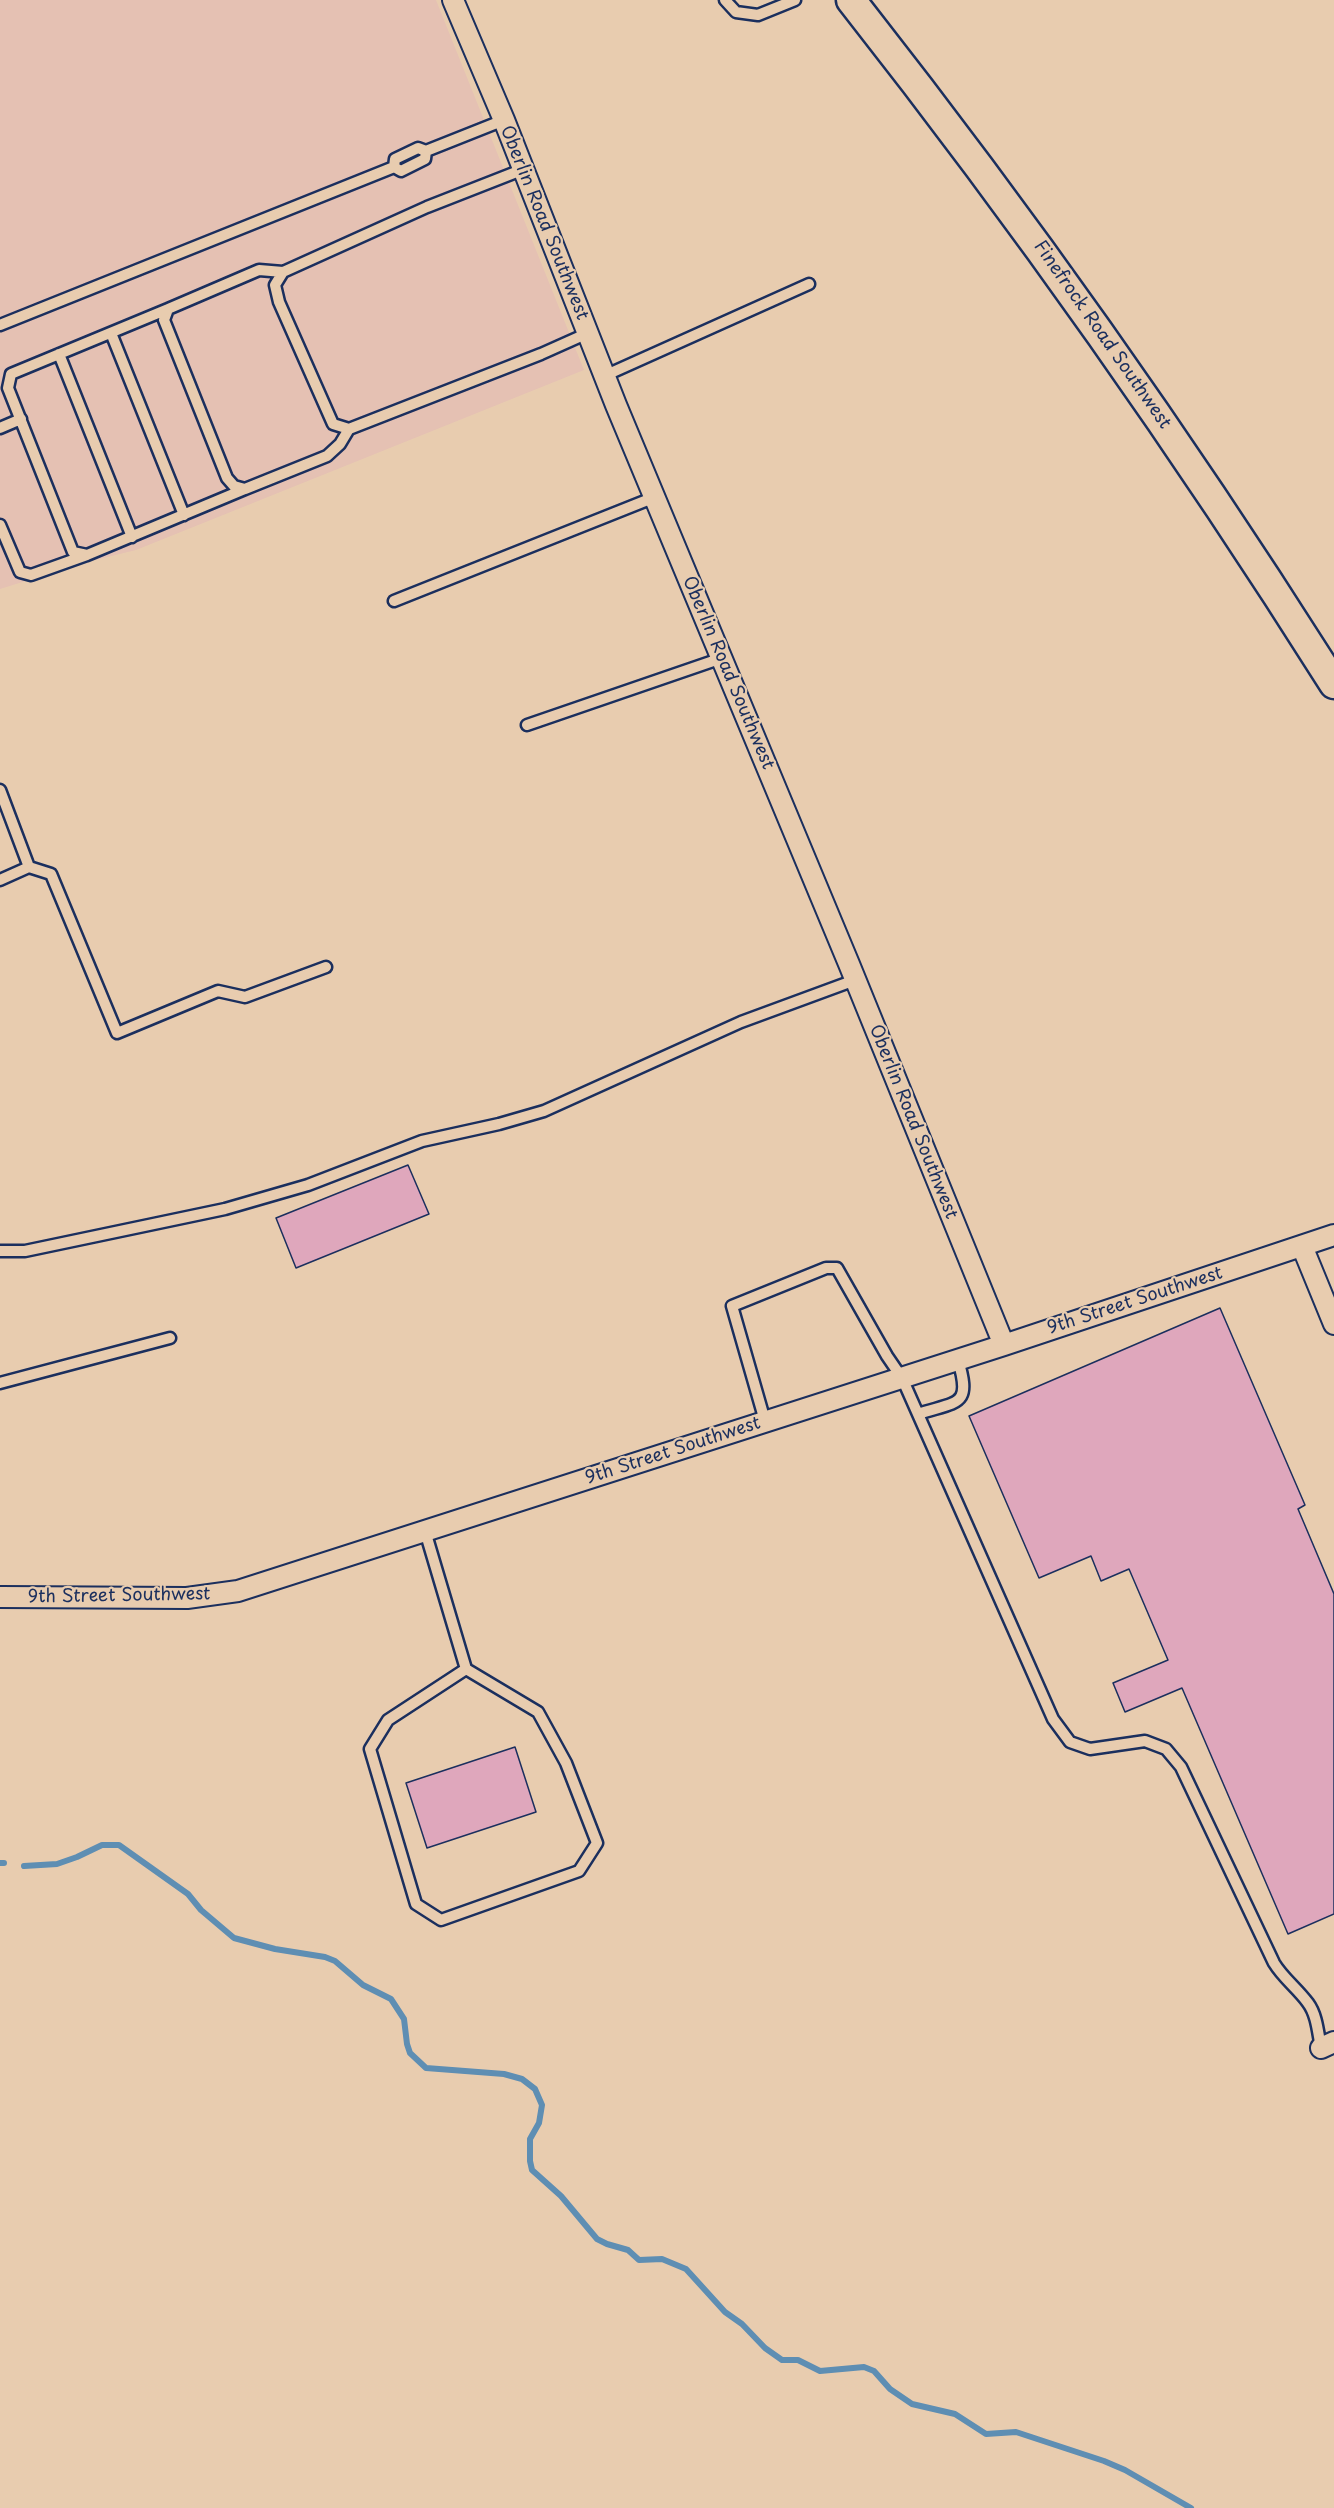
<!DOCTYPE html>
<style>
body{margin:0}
canvas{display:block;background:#e8ccaf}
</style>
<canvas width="1334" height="2508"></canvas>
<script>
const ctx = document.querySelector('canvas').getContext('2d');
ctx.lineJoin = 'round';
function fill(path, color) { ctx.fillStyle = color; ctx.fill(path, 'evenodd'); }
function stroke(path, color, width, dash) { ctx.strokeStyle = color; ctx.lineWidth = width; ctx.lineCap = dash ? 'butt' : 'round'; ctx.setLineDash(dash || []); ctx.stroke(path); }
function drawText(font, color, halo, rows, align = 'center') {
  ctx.font = font + ' "Playpen Sans",sans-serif'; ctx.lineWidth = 4.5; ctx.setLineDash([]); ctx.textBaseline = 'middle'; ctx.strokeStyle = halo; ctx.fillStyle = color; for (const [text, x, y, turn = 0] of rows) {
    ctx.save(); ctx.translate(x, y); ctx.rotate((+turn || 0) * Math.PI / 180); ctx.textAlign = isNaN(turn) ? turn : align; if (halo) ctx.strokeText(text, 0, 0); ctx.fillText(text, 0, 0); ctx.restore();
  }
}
fill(new Path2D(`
 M0,0H436L584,370L136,550L83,563L0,589Z`), '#e5c1b3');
stroke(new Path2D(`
 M0,1863H4
 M24,1866L57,1864L77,1857L102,1845H119L188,1894L201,1910L234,1938L275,1949L325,1957L335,1961L363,1985L391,1999L404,2019L407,2044L410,2053L426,2068L504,2074L522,2079L535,2089L542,2105L539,2123L530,2139V2161L532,2170L561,2196L597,2239L607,2244L628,2250L639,2260L662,2259L686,2269L725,2312L742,2324L765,2348L782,2360H798L820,2371L864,2367L874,2371L890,2389L912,2404L955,2414L986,2434L1016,2432L1104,2461L1125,2470L1191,2508`), '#5e8eb3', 6);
const building = new Path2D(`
 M408,1165L429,1214L296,1268L276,1218Z
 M1220,1308L1305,1505L1298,1509L1334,1594V1914L1288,1934L1182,1688L1125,1712L1113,1683L1168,1660L1129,1569L1101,1581L1091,1556L1039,1578L969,1416Z
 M515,1747L536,1812L427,1848L406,1783Z`);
fill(building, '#dfa7bc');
stroke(building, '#1b2f5e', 1.5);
const lane = new Path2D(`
 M725,0L736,12L758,15L795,0
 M394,167L395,159L418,148L426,151L504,120
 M283,272L275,285L279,302L333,424L349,429L541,354L588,333
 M168,309L11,374L8,388L73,552L87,555L245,489
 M0,325L394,167L401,171L425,159L426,151
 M111,333L184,515
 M59,354L132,537
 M604,376L809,284
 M0,428L21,419
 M349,429L340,444L327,456L245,489L234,486L227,478L164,320L168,309L259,270L283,272L427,207L524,169
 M0,525L20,572L31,575L87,555
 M394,601L655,497
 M527,725L722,658
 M0,790L29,867L51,874L117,1033L218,991L245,997L326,967
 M0,880L29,867
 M0,1251H25L225,1209L308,1185L422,1141L499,1124L544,1111L741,1022L855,980
 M0,1383L170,1338
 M918,1414C958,1401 972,1407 958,1360
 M765,1421L732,1306L826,1268H837L887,1356L902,1378L1053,1719L1070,1742L1090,1749L1145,1741L1166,1749L1181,1767L1274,1963C1283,1978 1297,1988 1308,2003C1317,2015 1318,2033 1321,2048
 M425,1531L466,1669L538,1712L566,1763L597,1843L579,1871L441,1920L416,1904L370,1749L388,1720L466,1669`);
const street = new Path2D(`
 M453,0L504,120L616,405L849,964L1004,1345
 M1302,1246L1334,1324
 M0,1597L187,1598L238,1591L1004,1345L1334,1235
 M1321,2048L1334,2042`);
const secondary = new Path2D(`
 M851,0C1025,221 1184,446 1334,684`);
stroke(lane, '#1b2f5e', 15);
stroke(street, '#1b2f5e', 24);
stroke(secondary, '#1b2f5e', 33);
stroke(lane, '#e8ccaf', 10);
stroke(street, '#e8ccaf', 20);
stroke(secondary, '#e8ccaf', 28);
drawText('18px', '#1b2f5e', '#e8ccaf', [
 ["Oberlin Road Southwest",544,223,68],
 ["Finefrock Road Southwest",1102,335,55],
 ["Oberlin Road Southwest",728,673,67],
 ["Oberlin Road Southwest",913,1122,68],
 ["9th Street Southwest",1135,1301,-18],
 ["9th Street Southwest",673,1451,-18],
 ["9th Street Southwest",119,1596,-1]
]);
</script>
